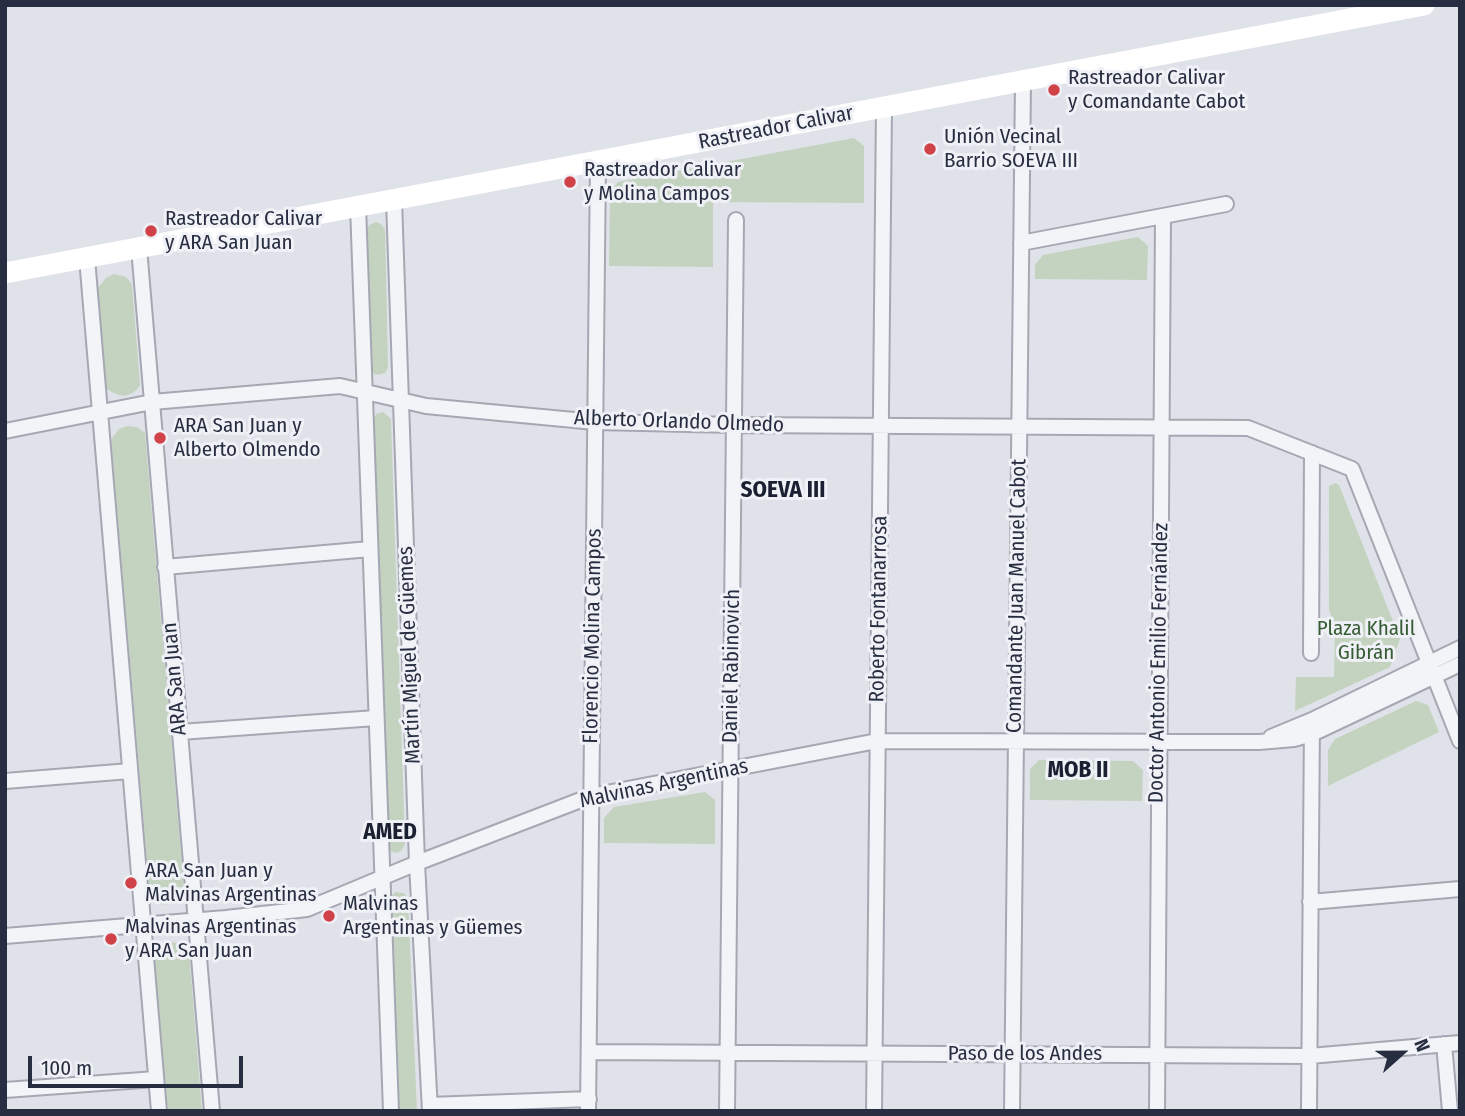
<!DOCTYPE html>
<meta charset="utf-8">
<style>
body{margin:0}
#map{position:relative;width:1465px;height:1116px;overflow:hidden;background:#e0e2e9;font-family:"Fira Sans Condensed",sans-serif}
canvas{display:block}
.frame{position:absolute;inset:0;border:7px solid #282e41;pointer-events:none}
.north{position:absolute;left:1367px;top:1018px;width:70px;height:70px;-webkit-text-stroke:5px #eff1f6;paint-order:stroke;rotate:69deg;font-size:19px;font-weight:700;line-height:28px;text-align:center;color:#282e41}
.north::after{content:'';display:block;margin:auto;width:24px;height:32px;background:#282e41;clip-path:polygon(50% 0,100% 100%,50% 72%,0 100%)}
.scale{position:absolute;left:28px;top:1056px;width:215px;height:32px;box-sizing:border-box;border:4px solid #282e41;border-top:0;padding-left:9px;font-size:21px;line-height:24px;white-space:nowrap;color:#282e41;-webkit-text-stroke:5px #eff1f6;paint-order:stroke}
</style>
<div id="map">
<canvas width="1465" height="1116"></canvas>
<div class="frame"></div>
<div class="north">N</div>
<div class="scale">100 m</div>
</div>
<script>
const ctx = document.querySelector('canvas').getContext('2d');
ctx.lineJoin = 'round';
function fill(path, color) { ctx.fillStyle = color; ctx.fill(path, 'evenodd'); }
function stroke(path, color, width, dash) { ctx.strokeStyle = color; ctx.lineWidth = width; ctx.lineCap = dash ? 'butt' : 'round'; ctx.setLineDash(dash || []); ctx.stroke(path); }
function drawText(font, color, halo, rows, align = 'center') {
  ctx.font = font + ' "Fira Sans Condensed",sans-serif'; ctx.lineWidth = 6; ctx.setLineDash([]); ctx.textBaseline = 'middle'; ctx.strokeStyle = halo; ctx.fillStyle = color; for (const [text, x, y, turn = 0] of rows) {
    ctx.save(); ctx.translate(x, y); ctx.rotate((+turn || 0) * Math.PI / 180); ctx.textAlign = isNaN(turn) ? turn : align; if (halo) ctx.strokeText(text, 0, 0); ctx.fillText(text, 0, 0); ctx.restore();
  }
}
fill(new Path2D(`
 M854,138L864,146V203L713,202V267L609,266L610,192L618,182Z
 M376,222L381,224L385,229L388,368L385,373L378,375L372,373L369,366L367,230L369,225Z
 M1138,237L1148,246L1147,280L1035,279V265L1043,255Z
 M114,274L126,277L132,284L140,385C131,399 119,398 106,388L98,288L106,278Z
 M383,412L391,419L405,844L402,850L397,853L390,851L387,845L373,418L377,414Z
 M127,426L137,427L145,433L184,889L176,901C166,907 157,905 150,896L111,439L119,429Z
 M1335,483L1339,485L1400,639L1390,667L1295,711L1296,677H1334L1335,626L1329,610V486Z
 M1416,701L1428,705L1439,732L1328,786V750L1335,739Z
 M1039,760L1133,761L1143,770L1142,801L1030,800V769Z
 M705,792L715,800V844L604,843V818L614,807Z
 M395,892L404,893L408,900L417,1111H397L389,900Z
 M169,942L179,943L189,952L202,1111H168L154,954L160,946Z`), '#c3d3c0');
const minor = new Path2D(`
 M394,200L417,863L430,1111
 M358,206L391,1111
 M1021,243L1226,204
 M139,248L212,1111
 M87,258L159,1111
 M5,431L152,402L340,386L426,406L595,422L734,425L1248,428L1352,469L1460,741
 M165,567L370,549
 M1311,653L1312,453
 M180,732L376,718
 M1271,737L1312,720L1460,648
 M5,781L130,771
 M1310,902L1460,889
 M5,936L226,918L307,909L417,863L591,796L877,741L1259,742L1294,739L1312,734L1460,664
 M1444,1044L1450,1111
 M589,1052L1310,1056L1460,1043
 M5,1090L156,1079
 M430,1105L589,1099
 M588,1111L598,161
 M727,1111L736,220
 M874,1111L884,107
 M1012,1111L1023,81
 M1157,1111L1163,216
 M1309,1111L1312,720`);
stroke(minor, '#a5a8b3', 18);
stroke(minor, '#f2f4f7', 14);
stroke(new Path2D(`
 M5,273L1424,5`), '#fff', 21);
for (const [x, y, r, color] of [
 [1054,90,7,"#d14148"],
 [930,149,7,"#d14148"],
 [570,182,7,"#d14148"],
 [151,231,7,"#d14148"],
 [160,438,7,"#d14148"],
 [131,883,7,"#d14148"],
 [329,916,7,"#d14148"],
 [111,939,7,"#d14148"]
]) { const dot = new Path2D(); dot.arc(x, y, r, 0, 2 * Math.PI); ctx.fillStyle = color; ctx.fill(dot); stroke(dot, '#eff1f6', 2.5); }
drawText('21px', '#282e41', '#eff1f6', [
 ["Rastreador Calivar",1068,78],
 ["y Comandante Cabot",1068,102],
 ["Unión Vecinal",944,137],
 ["Barrio SOEVA III",944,161],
 ["Rastreador Calivar",584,170],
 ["y Molina Campos",584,194],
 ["Rastreador Calivar",165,219],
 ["y ARA San Juan",165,243],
 ["ARA San Juan y",174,426],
 ["Alberto Olmendo",174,450],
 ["ARA San Juan y",145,871],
 ["Malvinas Argentinas",145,895],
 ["Malvinas",343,904],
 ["Argentinas y Güemes",343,928],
 ["Malvinas Argentinas",125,927],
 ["y ARA San Juan",125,951]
], 'left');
drawText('21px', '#282e41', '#eff1f6', [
 ["Rastreador Calivar",776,128,-11],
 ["Alberto Orlando Olmedo",679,422,2],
 ["Comandante Juan Manuel Cabot",1017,596,-89],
 ["Roberto Fontanarrosa",879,609,-89],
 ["Florencio Molina Campos",593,636,-89],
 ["Martín Miguel de Güemes",410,655,-92],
 ["Doctor Antonio Emilio Fernández",1159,663,-89],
 ["Daniel Rabinovich",732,666,-89],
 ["ARA San Juan",175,679,-95],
 ["Malvinas Argentinas",664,784,-12],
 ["Paso de los Andes",1025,1054]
]);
drawText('21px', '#385d35', '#eff1f6', [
 ["Plaza Khalil",1366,629],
 ["Gibrán",1366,653]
]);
drawText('bold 23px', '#1a2031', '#eff1f6', [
 ["SOEVA III",783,491],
 ["MOB II",1078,771],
 ["AMED",390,833]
]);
</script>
